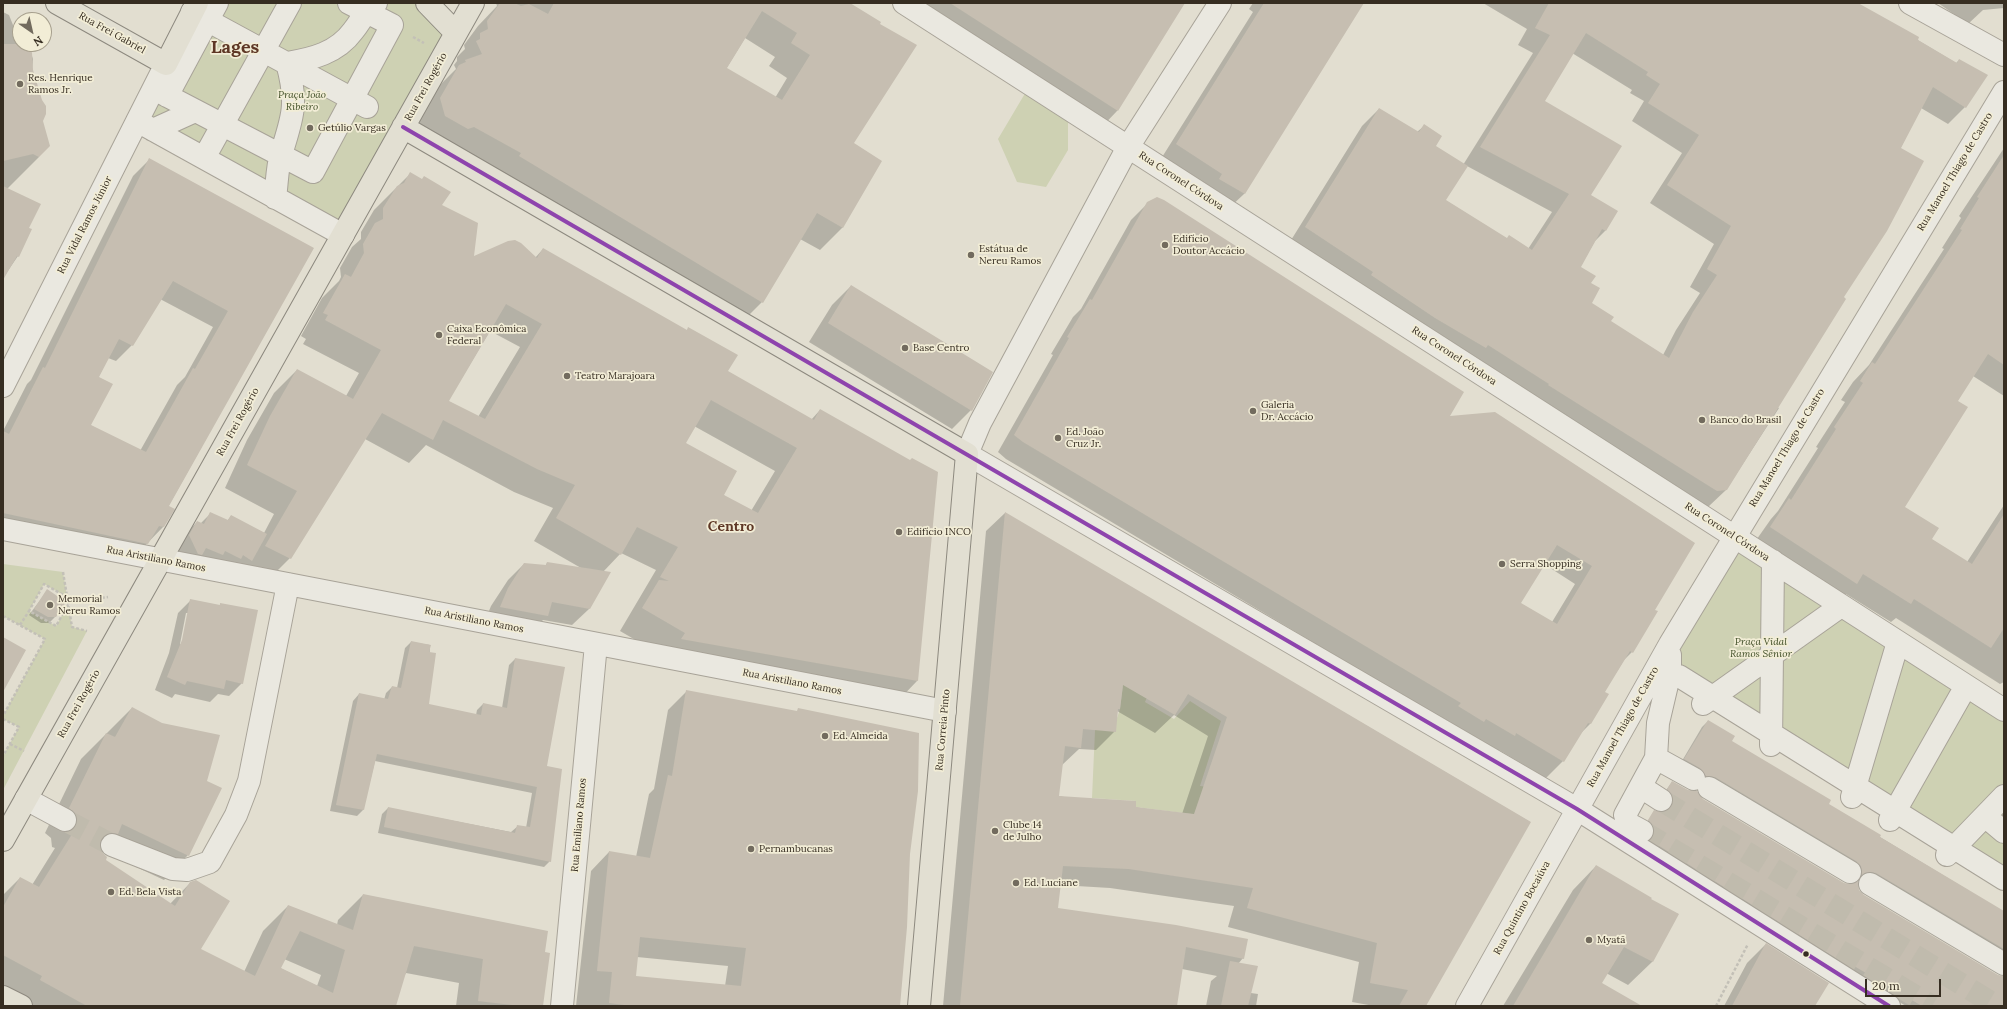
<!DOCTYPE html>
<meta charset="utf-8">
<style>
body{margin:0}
#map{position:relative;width:2007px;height:1009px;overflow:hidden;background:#e2ded0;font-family:Lora,serif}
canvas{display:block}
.frame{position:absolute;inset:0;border:4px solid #362d21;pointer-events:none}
.north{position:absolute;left:12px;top:12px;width:40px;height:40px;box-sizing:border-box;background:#f2edd6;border:1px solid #a7a08e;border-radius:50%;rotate:146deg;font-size:11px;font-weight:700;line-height:16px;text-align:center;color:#362d21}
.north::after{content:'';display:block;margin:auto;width:14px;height:18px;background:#726b5e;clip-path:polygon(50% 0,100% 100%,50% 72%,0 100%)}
.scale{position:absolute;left:1865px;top:979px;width:76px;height:18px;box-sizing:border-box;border:2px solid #362d21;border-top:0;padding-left:5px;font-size:12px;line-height:14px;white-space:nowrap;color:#362d21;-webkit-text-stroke:3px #f2edd6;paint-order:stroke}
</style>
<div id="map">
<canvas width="2007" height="1009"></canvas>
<div class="frame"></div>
<div class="north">N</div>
<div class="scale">20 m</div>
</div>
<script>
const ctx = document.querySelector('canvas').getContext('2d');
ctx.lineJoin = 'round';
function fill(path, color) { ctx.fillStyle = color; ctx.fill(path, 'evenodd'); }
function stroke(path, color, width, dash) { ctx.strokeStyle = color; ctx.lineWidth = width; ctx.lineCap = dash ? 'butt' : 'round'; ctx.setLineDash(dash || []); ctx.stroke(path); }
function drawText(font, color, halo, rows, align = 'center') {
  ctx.font = font + ' Lora,serif'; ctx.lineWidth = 3.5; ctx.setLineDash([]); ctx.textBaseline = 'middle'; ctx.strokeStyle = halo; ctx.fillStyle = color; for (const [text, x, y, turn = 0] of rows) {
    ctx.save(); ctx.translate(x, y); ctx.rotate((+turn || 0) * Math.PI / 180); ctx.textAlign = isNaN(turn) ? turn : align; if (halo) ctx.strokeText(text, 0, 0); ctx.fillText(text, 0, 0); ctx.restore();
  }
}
fill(new Path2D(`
 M197,3H427L456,33L343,235L137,121Z
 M1030,85L1068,109V150L1046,187L1017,182L998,139Z
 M1733,536L2004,710V891L1684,692L1670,644Z
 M3,564L63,572L67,597L44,584L29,611L56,626L68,605L72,627L87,631L3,790V756L19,727L3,719V716L45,639L3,616Z
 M1125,669L1157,675L1145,702L1174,719L1190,701L1221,721L1200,786L1268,794L1261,823L1136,807V801L1092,798L1095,730L1117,718L1120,709Z`), '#ced1b3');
fill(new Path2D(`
 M496,3H848L853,143L843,227L820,250L800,239L762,302L739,325L423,139L418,121L436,89L456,69L454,65L457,61V57L465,49L464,45L478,26L497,6ZM745,38L775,57L769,66L787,78L775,98L726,69Z
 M895,3H1184L1117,111L1097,132Z
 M1253,3H1363L1244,194L1226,211L1159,162L1253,12L1249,9Z
 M1483,3H1856L1956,63L1959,60L1965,107L1948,124L1921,108L1900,149L1843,298L1777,407L1779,408L1726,490L1708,507L1288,245L1362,126L1379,109L1417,132L1424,126L1434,146L1463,165L1533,53L1518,45L1527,29ZM1572,53L1632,90L1630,93L1644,101L1632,121L1682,153L1650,203L1714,244L1690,287L1700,293L1676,330L1663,355L1610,322L1590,303L1580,267L1595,241L1605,231L1616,211L1589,196L1543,101ZM1467,166L1552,212L1528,249L1507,239L1445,200Z
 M1938,3H2004V8L1983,10L1968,24Z
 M3,12L9,15L15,30L20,34V44H28L33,59L32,70L42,120L39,157L7,189L28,228L18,256L3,278Z
 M2004,148V396L1973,376L1957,401L1904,507L1931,539L1967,562L2004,505V682L2000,684L1896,618L1891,622L1846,594L1837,603L1752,546L1771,519L1778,511L1818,448L1816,447L1845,402L1841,400L1853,382L1869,365L1944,249L1942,248L1961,218L1959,216Z
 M149,160L312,249L168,507L164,526L131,560L3,532V431L27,384L31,380L133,176ZM160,299L213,327L185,377L177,385L140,451L90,425L98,378L108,358L116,361L132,345Z
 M410,174L441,205L473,258H535L543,249L686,331L689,328L727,371L811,420L820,410L910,461L937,473L917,681L895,704L663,656L620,631L656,570L621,553L603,572L589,609L572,625L543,620L531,632L484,623L491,606L508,580L524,564L545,566L547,563L581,568L534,541L553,508L514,492L426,445L409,463L365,439L290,558L267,581L185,566L177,548L184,535L197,522L200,524L211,513L227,521L231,516L264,533L274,514L225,488L247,440L274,393L297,370L346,396L359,373L303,344L306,339L301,336L322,298L339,281L341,277L340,268L352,247L361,239V232L374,210ZM490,331L520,347L478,417L448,401ZM694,426L775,471L751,511L723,495L684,443Z
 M1148,203L1448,417L1654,611L1632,652L1624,660L1604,692L1607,695L1590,724L1580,734L1563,761L1546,778L1499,750L1497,752L1006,459L998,452L1053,355L1051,354L1073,317L1081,309L1131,220ZM1544,564L1575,584L1552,622L1520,603Z
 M851,286L971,410L952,429L809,342L832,305Z
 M1005,513L1530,822L1425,1006H1374L1352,1002L1359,962L1228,927L1234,906L1110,888L1060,885L1057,909L1243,958L1238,964L1251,993L1258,994L1256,1006H1206L1211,981L1217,976L1182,969L1176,1006H943L986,531ZM1117,711L1155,733L1174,715L1208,736L1182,814L1058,796L1061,766L1079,749L1096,750L1115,731Z
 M47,591L55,617L49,623H41L29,615Z
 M191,600L218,606L221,604L242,683L229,696L218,694L210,702L175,694L172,698L155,690L169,653L178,613ZM186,613H188L182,645L180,644Z
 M411,642L430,645L428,705L476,715L477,710L483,704L502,708L509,665L515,659L545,767L550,861L544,867L378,833L382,814L388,808L511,832L518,826L526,828L532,793L375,761L363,810L357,816L330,811L353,701L359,694L384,700L386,693L392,687L397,688L405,648Z
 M687,691L909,854L896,1006H576L591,871L609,852L636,857L649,794L654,789L668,710ZM637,957L728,966L725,986L635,977Z
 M132,708L206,781L188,855L164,880L100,850L104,861L170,904L190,883L200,950L244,972L263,931L288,906L337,925L338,920L363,895L544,953L542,1006H456L459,983L406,973L388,1006H18L3,993V895L20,878L32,885L55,848L52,847L51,838L45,833L81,759ZM284,959L321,975L317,986L280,968Z
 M1708,721L1730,741L1827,805L2004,912V959L1863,877L1856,880L1679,766L1702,727Z
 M1672,782L1843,884L1858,890L1863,896L1997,976L2004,977V1006H1906L1837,965L1647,844L1649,837L1643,827L1655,812L1660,813L1666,812L1668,808L1662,796Z
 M1596,866L1650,900L1678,914L1652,962L1628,985L1606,973L1601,983L1640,1006H1503L1573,890Z
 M1766,944L1814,1006H1724L1747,963Z`), '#0003');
fill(new Path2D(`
 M500,3H514L521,6L529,4L548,14L554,3H850L881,22L880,24L917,45L854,143L882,161L843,228L817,213L763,303L519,156L521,153L474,127L468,129L445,116L440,98L459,65L466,62L465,60L482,54L476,41L480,39V33L488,29L487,21ZM762,11L797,33L791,43L810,55L782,100L727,68Z
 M950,3H1185L1118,111Z
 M1264,3H1364L1245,194L1219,179L1222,174L1176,144Z
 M1549,3H1858L1919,37L1918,40L1957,63L1959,59L1988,75L1966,108L1933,87L1901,148L1924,161L1887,231L1844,297L1846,299L1727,490L1717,491L1548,385L1549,384L1488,345L1486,348L1435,318L1371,275L1373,272L1305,227L1379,108L1419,132L1424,124L1442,136L1436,146L1468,166L1446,200L1507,238L1509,235L1532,250L1569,194L1480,147L1550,35L1535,28ZM1586,33L1648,72L1646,75L1660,84L1648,103L1699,135L1667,185L1731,226L1707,269L1717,275L1693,312L1669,358L1611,321L1614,317L1592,303L1600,288L1591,283L1596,276L1581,267L1602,229L1606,231L1618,211L1591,195L1622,146L1545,101Z
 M3,44H29L32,53L33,70L42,100L46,106V114L43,121L50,146L39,157L33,154L3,161Z
 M2004,155V365L1988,354L1958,401L1968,407L1905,507L1939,528L1932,539L1972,564L2004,514V628L1991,648L1914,599L1911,604L1863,574L1857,584L1770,527L1789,498L1791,500L1836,429L1834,427L1863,383L1860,381L1872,362L1875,364L1962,230L1960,229L1979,198L1977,197Z
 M149,158L314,248L169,506L175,509L164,527L159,526L148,544L3,513V431L9,434L43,367L45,368ZM173,281L228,311L195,369L193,368L146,452L91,425L113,384L99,377L119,339L133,346Z
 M410,172L422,179L424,176L451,192L442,205L478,223L474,256L508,241L515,240L521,243L537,258L543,248L687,330L688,327L738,355L728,371L814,420L820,409L910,460L912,458L938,472L918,681L681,639L685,633L642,608L659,580L669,581L660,577L678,547L637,527L621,555L556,518L575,485L537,469L443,420L433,440L382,413L291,559L265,546L297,491L247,465L270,416L297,369L353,399L381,350L325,320L328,315L323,313L345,274L351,277L364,253L363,244L375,223L383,219V208L397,186L404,183ZM506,304L542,324L485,419L449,401ZM711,400L797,448L758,513L724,495L737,471L686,443Z
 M3,186L41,204L29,228L32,229L19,257L17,256L3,280Z
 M1157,197L1164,200L1464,392L1450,416L1495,412L1695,543L1655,610L1658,611L1633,653L1630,651L1605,692L1609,694L1591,724L1588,723L1564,762L1516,733L1515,736L1486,719L1484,722L1458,706L1461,703L1023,442L1014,435L1069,338L1067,337L1090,299L1092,300L1147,202ZM1557,545L1592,566L1557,624L1521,603Z
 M851,285L993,372L972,411L828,323Z
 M210,512L228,520L231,515L267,534L252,561L243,555L241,559L225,551L223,555L206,548L202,555L198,554L189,535L197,521L204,524Z
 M1005,512L1531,822L1426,1006H1399L1408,990L1370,983L1377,943L1247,908L1253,888L1129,869L1063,866L1058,908L1176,925L1248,939L1244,959L1186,947L1177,1006H960ZM1123,685L1175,715L1188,694L1227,717L1194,814L1136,807V801L1059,796L1065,746L1081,748L1083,729L1116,732L1118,709H1120Z
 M547,562L611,572L590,609L552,602L548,616L500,607L508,588L524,563L546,565Z
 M47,589L66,602L56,617H48L34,609Z
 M190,599L220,605V603L258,610L243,684L226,680L224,689L187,681L185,685L167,677L182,640Z
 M3,637L26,650L3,692Z
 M411,641L431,645L429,652L436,653L429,704L481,715L483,703L507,708L515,658L565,667L547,766L562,769L551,862L384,827L388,807L515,833L517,825L530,827L537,787L377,754L364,810L336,805L359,693L388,699L392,686L401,688Z
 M686,690L797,711L798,708L919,733L918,791L910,854L907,927L900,1006H632L609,1003L612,972L597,971L609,851L650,858L668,775L672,776ZM640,937L746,948L741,986L636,976Z
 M132,707L162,723L220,735L207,781L222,788L189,856L122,824L118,834L111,833L104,836L100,841V846L102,852L107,857L106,860L175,906L190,882L196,880L230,901L201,949L255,976L288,905L353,930L363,894L548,931L545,952L550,953L543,1006H521L478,1001L483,959L414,946L396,1006H87L40,980L42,976L3,955V907L20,877L39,887L79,823L77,822L75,813L69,808L106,733L115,737ZM300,931L345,950L333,993L281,968Z
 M1708,720L1735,736L1732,741L1831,800L1829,804L1881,835L1880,837L2004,911V949L1876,873L1870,872L1862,875L1861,866L1856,861L1715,777L1706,776L1700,768L1684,759Z
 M1672,781L1688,790L1697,791L1703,799L1844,883L1850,884L1858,881L1859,890L1864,895L1998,975L2004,976V1006H1922L1844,960L1842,962L1650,840L1653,837L1654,830L1653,825L1648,820L1654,810L1660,812L1666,811L1672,806L1673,801L1672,795L1667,789Z
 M1596,865L1652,898L1651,899L1679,914L1653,962L1624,947L1602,983L1642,1006H1513Z
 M1766,943L1829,983L1815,1006H1732Z
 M1230,961L1258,966L1248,1006H1221Z`), '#c6beb1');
stroke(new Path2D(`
 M1661,800L1997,1006
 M65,820L112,845
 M1642,831L1932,1006`), '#c0bbad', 22, [22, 11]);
const minor = new Path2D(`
 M904,3L2004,710
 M1220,3L1128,147L980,423L967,454L1577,809L1889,1006
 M1910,3L2004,55
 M192,12L367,107
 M154,89L313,172L392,25L349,3
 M167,96L217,3
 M137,121L343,235
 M153,130L195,111
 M204,158L290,3
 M275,198C277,184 277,168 281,154C293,117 298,102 287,63C312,59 337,53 353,31C362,20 364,12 376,3
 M3,386L166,64
 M3,529L945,711
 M1679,676L2004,879
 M1703,704L1841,606
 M1771,745L1773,561
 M1656,758L1694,779
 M1641,787L1661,800
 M1709,788L1850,872
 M1852,797L1898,642
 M26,799L65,820
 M1985,816L2004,832
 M1890,820L1966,686
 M1642,831L1629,824L1625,815L1656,758L1658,723L1670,672V655
 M112,845L173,869L187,870L210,862L236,815L249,781L288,584
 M1947,855L2004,796
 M1870,884L2004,964
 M562,1006L596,644
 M1467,1006L1670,644L2004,92`);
const major = new Path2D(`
 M57,3L166,64L197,3
 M427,3L456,33
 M403,127L967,454L919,1006
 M3,840L473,3
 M3,997L21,1006`);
stroke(minor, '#a8a398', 24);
stroke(major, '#8d897f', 24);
stroke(new Path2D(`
 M413,37L424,43
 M63,572L72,627L87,631
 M67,597L44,584L29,611L56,626L68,605
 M67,602L108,597
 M3,616L45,639L3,716
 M20,625L29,611
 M3,719L19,727L3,756
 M10,744L24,751
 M1716,1006L1748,944`), '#c3c0b7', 2.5, [3, 2]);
stroke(minor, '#eae8e0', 22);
stroke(major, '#e2dfd2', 22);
stroke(new Path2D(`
 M403,127L1577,809L1889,1006`), '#8e44ad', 4);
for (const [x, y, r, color] of [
 [20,84,4,"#726b5e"],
 [310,128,4,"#726b5e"],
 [1165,245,4,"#726b5e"],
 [971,255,4,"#726b5e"],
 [439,335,4,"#726b5e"],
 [905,348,4,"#726b5e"],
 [567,376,4,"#726b5e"],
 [1253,411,4,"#726b5e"],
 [1702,420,4,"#726b5e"],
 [1058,438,4,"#726b5e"],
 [899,532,4,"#726b5e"],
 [1502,564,4,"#726b5e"],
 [50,605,4,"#726b5e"],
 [825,736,4,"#726b5e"],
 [995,831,4,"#726b5e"],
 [751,849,4,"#726b5e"],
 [1016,883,4,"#726b5e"],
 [111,892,4,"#726b5e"],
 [1589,940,4,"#726b5e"],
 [1806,954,3.5,"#362d21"]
]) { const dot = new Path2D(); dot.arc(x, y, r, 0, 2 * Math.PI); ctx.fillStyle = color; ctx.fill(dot); stroke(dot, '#f2edd6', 1.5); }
drawText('10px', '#362d21', '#f2edd6', [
 ["Rua Frei Gabriel",112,33,29],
 ["Rua Frei Rogério",426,87,-61],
 ["Rua Manoel Thiago de Castro",1955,172,-59],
 ["Rua Coronel Córdova",1181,181,33],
 ["Rua Vidal Ramos Júnior",85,225,-63],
 ["Rua Coronel Córdova",1454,356,33],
 ["Rua Frei Rogério",238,422,-61],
 ["Rua Manoel Thiago de Castro",1787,448,-59],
 ["Rua Coronel Córdova",1727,532,33],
 ["Rua Aristiliano Ramos",156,559,11],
 ["Rua Aristiliano Ramos",474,620,11],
 ["Rua Aristiliano Ramos",792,682,11],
 ["Rua Frei Rogério",79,704,-61],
 ["Rua Manoel Thiago de Castro",1623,727,-61],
 ["Rua Correia Pinto",943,730,-85],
 ["Rua Emiliano Ramos",579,825,-85],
 ["Rua Quintino Bocaiúva",1522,908,-61]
]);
drawText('10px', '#362d21', '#f2edd6', [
 ["Res. Henrique",28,78],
 ["Ramos Jr.",28,90],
 ["Getúlio Vargas",318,128],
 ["Edifício",1173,239],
 ["Doutor Accácio",1173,251],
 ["Estátua de",979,249],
 ["Nereu Ramos",979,261],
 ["Caixa Econômica",447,329],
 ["Federal",447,341],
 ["Base Centro",913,348],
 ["Teatro Marajoara",575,376],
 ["Galeria",1261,405],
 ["Dr. Accácio",1261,417],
 ["Banco do Brasil",1710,420],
 ["Ed. João",1066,432],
 ["Cruz Jr.",1066,444],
 ["Edifício INCO",907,532],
 ["Serra Shopping",1510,564],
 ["Memorial",58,599],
 ["Nereu Ramos",58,611],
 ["Ed. Almeida",833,736],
 ["Clube 14",1003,825],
 ["de Julho",1003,837],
 ["Pernambucanas",759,849],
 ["Ed. Luciane",1024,883],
 ["Ed. Bela Vista",119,892],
 ["Myatã",1597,940]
], 'left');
drawText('italic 10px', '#425029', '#f2edd6', [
 ["Praça João",302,95],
 ["Ribeiro",302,107],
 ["Praça Vidal",1761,642],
 ["Ramos Sênior",1761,654]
]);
drawText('bold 14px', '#5e3725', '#f2edd6', [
 ["Centro",731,527]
]);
drawText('bold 18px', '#5e3725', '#f2edd6', [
 ["Lages",235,48]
]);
</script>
